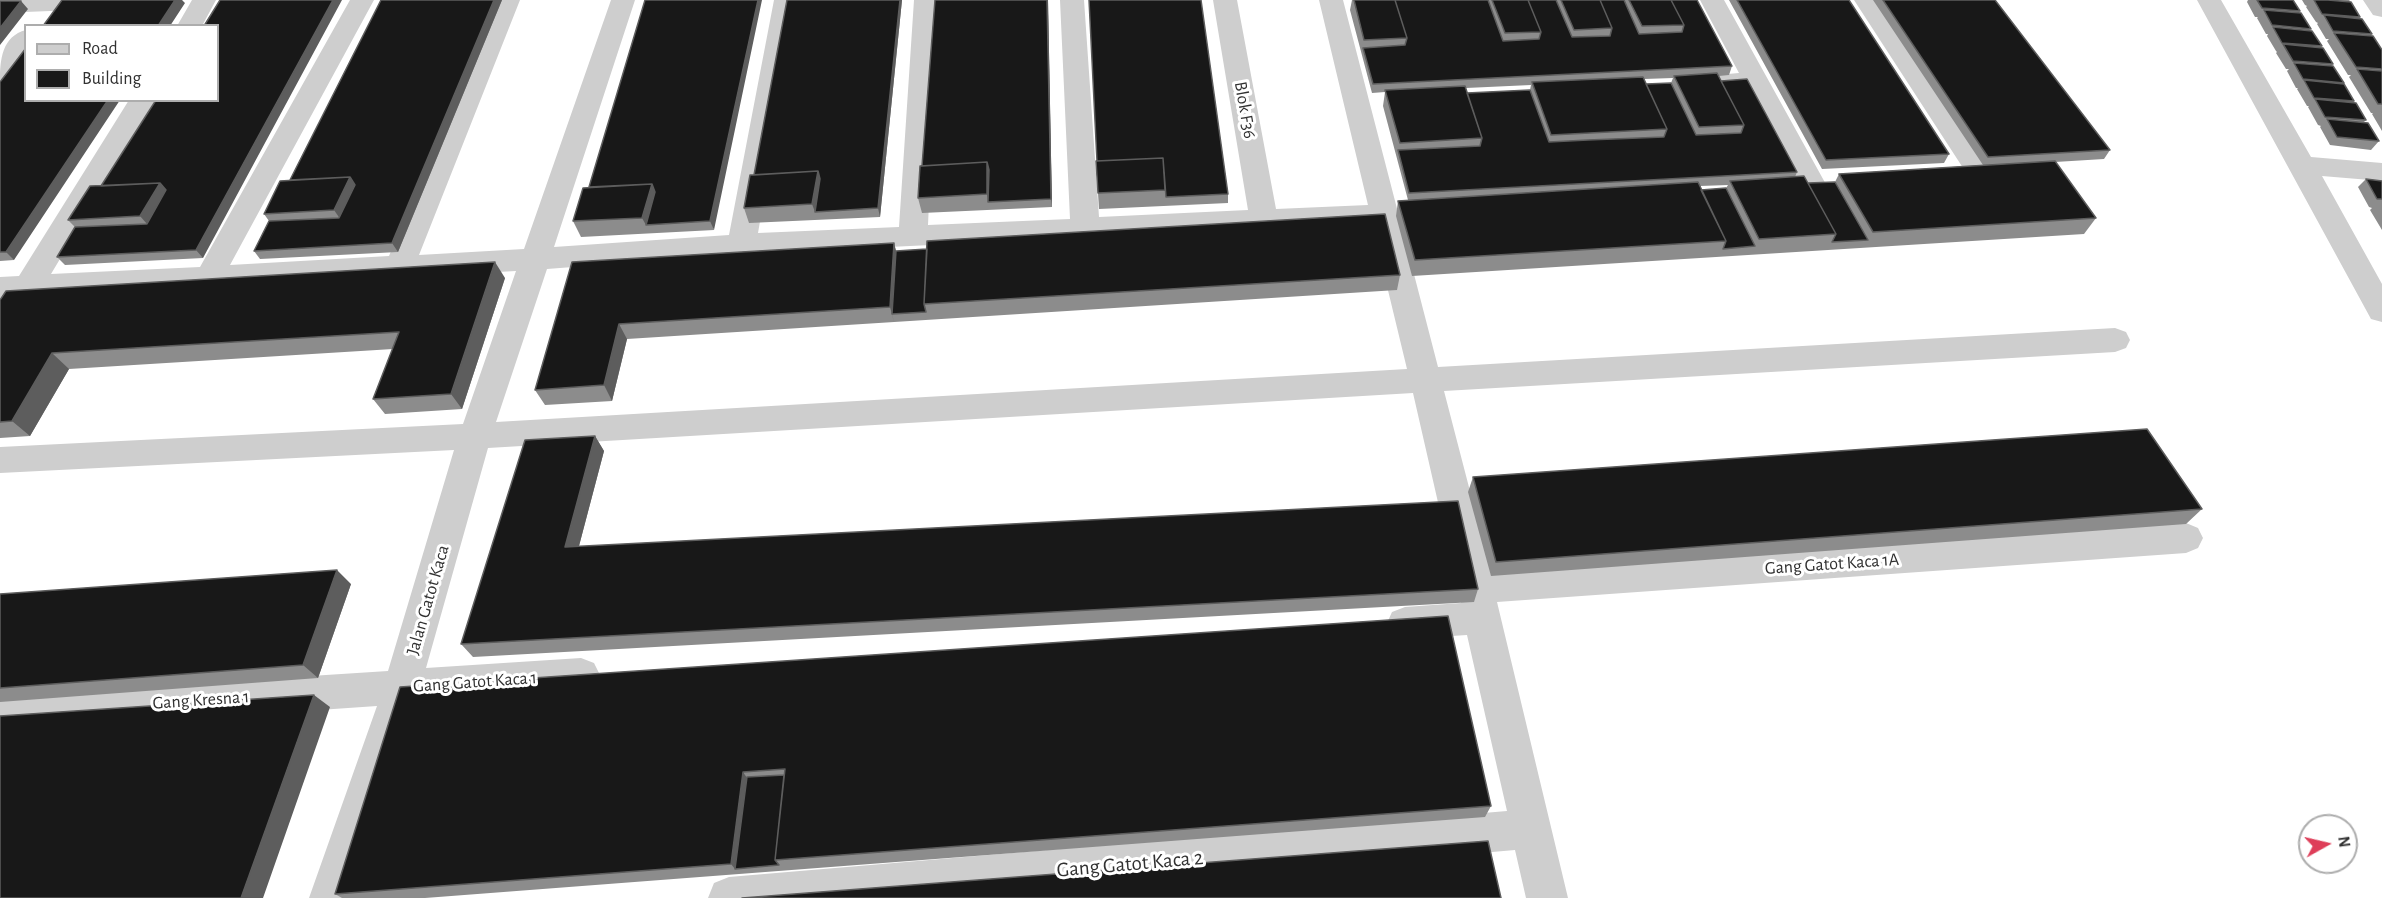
<!DOCTYPE html>
<style>
body{margin:0}
#map{position:relative;width:2382px;height:898px;overflow:hidden;background:#fff;font-family:"Alegreya Sans",sans-serif}
canvas{display:block}
.legend{position:absolute;left:24px;top:24px;width:195px;height:78px;box-sizing:border-box;background:#fff;border:2px solid #adadad;margin:0;padding:8px 10px;list-style:none;font-size:18px;color:#313131}
.legend li{display:flex;align-items:center;gap:12px;height:30px}
.legend b{width:30px;border:2px solid #adadad}
.north{position:absolute;left:2298px;top:814px;width:60px;height:60px;box-sizing:border-box;background:#fff;border:2px solid #adadad;border-radius:50%;rotate:82deg;font-size:16px;font-weight:700;line-height:24px;text-align:center;color:#313131}
.north::after{content:'';display:block;margin:auto;width:21px;height:27px;background:#de3e59;clip-path:polygon(50% 0,100% 100%,50% 72%,0 100%)}
</style>
<div id="map">
<canvas width="2382" height="898"></canvas>
<ul class="legend">
<li><b style="height:8px;background:#cecece"></b>Road</li>
<li><b style="height:16px;background:#181818"></b>Building</li>
</ul>
<div class="north">N</div>
</div>
<script>
const ctx = document.querySelector('canvas').getContext('2d');
ctx.lineJoin = 'round';
function fill(path, color) { ctx.fillStyle = color; ctx.fill(path, 'evenodd'); }
function stroke(path, color, width, dash) { ctx.strokeStyle = color; ctx.lineWidth = width; ctx.lineCap = dash ? 'butt' : 'round'; ctx.setLineDash(dash || []); ctx.stroke(path); }
function drawText(font, color, halo, rows, align = 'center') {
  ctx.font = font + ' "Alegreya Sans",sans-serif'; ctx.lineWidth = 6; ctx.setLineDash([]); ctx.textBaseline = 'middle'; ctx.strokeStyle = halo; ctx.fillStyle = color; for (const [text, x, y, turn = 0] of rows) {
    ctx.save(); ctx.translate(x, y); ctx.rotate((+turn || 0) * Math.PI / 180); ctx.textAlign = isNaN(turn) ? turn : align; if (halo) ctx.strokeText(text, 0, 0); ctx.fillText(text, 0, 0); ctx.restore();
  }
}
fill(new Path2D(`
 M0,0H162L159,5L150,7L0,13Z
 M192,0H216L202,26H177Z
 M350,0H374L230,265L389,256L496,0H520L419,255L524,249L611,0H635L554,247L729,235L774,0H798L758,233L899,227L914,0H938L928,225L1070,219L1060,0H1084L1099,217L1248,210L1213,0H1237L1276,209L1368,205L1319,0H1343L1438,367L2115,328L2126,332L2130,340L2126,348L2115,352L1444,391L1491,572L2186,523L2198,528L2203,538L2198,548L2186,553L1497,602L1568,898H1526L1515,850L967,898H708L714,883L729,877L1507,811L1467,635L1405,639L1392,634L1387,623L1392,612L1405,607L1461,603L1413,393L488,448L426,668L581,658L594,663L600,675L594,687L581,692L415,703L351,898H309L377,706L0,732V696L388,671L454,450L0,473V447L463,424L516,271L0,299V277L19,276L129,100H155L51,274L200,267ZM1372,224L1407,369L496,422L547,269L742,254Z
 M1700,0H1724L1828,188L1824,195L1814,197L1804,195L1747,89L1703,91L1694,89L1690,83L1694,77L1739,73Z
 M1854,0H1878L1992,168L1996,175C1985,192 1957,193 1939,188L1935,181L1939,174L1965,171Z
 M2197,0H2221L2311,157L2382,163V181L2322,176L2382,284V322L2371,319Z
 M2363,0H2382V17L2373,15Z
 M26,30C26,50 24,74 0,80C0,60 2,36 26,30Z`), '#cecece');
fill(new Path2D(`
 M220,0L203,258L65,265L57,257L75,227L68,220L101,186Z
 M381,0H502L398,252L260,259L254,251L269,221L264,214L290,180Z
 M645,0L714,230L581,237L573,221L589,187Z
 M787,0H902L880,217L749,223L744,208L754,175Z
 M935,0H1048L1052,207L922,213L918,198L922,166Z
 M1352,0H1697L1732,66L1729,75L1719,76L1721,81L1797,172L1795,177L1808,183L1835,182L1839,174L1983,165L1873,0H1995L2110,150L2104,159L2055,162L2096,218L2084,234L1412,276L1396,216L1398,201L1408,200L1383,106L1385,92L1372,93L1350,10ZM1673,78L1671,83L1646,84L1644,79ZM1531,85L1530,90L1467,93L1466,88ZM1728,185L1726,188L1701,190L1700,186Z
 M1729,0H1849L1949,154L1944,163L1822,169Z
 M2248,0H2293L2300,11L2299,13L2311,29L2309,30L2322,46L2320,48L2333,64L2331,66L2344,83L2343,84L2354,101L2353,103L2366,120L2364,122L2379,141L2371,150L2330,145L2320,127L2321,126L2318,125L2308,107L2309,106H2307L2297,89L2298,88H2296L2287,71L2289,69H2286L2276,53L2277,52L2276,51L2267,36L2268,34H2266L2257,18L2258,17H2255L2247,2Z
 M2302,0H2350L2348,2L2360,17L2359,19L2372,34L2370,36L2382,50V131L2372,114L2373,113H2371L2349,77L2351,75H2348L2327,41L2329,39H2326L2317,24L2318,23L2316,22L2306,7L2307,6L2305,5Z
 M0,82L14,260L0,261Z
 M1096,161L1228,194V203L1099,209Z
 M2366,179L2382,181V230L2370,210L2372,208L2369,207L2358,187Z
 M894,243L896,251L1400,275L1397,290L627,339L612,401L545,405L535,390L572,262Z
 M505,278L462,409L385,414L373,399L393,349L69,369L30,436L0,438V300Z
 M595,436L604,451L579,546L1478,589L1474,602L473,657L461,644Z
 M1473,477L2202,509L2186,524L1491,576L1468,492Z
 M351,584L318,678L0,702V594Z
 M400,687L1491,806L1485,817L425,898H342L335,894Z`), '#8c8c8c');
fill(new Path2D(`
 M175,0H182L185,3L170,26H158Z
 M333,0H342L203,258L196,250Z
 M494,0H502L398,252L392,243Z
 M758,0H762L714,230L710,221Z
 M900,0H902L880,217L878,208Z
 M1047,0H1048L1052,207L1051,199Z
 M21,1L28,9L0,45V28Z
 M108,100H120L14,260L6,252Z
 M987,162L990,178L988,202L987,194Z
 M818,171L822,187L815,212L812,204Z
 M350,177L360,193L345,226L334,210Z
 M160,183L173,199L154,232L140,216Z
 M652,184L659,200L646,225L642,218Z
 M894,243L898,259L892,314L894,322L890,307Z
 M495,262L505,278L462,409L451,394Z
 M619,324L627,339L612,401L604,385Z
 M52,353L69,369L30,436L12,421Z
 M595,436L604,451L575,561L565,547Z
 M337,570L351,584L318,678L303,665Z
 M314,695L330,707L263,898H241Z
 M743,772L751,784L735,869L731,864Z`), '#5d5d5d');
const building = new Path2D(`
 M62,0H175L158,26H43Z
 M220,0H333L196,250L57,257L75,227L147,224L166,190L160,183L101,186L156,100H218V26H204Z
 M381,0H494L392,243L254,251L269,221L339,218L355,185L350,177L290,180Z
 M645,0H758L710,221L646,225L655,192L652,184L589,187Z
 M787,0H900L878,208L815,212L820,179L818,171L754,175Z
 M935,0H1047L1051,199L988,202L989,170L987,162L922,166Z
 M1089,0H1201L1228,194L1166,197L1163,158L1097,161Z
 M1354,0H1395L1407,38L1364,40Z
 M1395,0H1488L1503,41L1539,39L1541,32L1528,0H1556L1572,37L1610,36L1612,28L1600,0H1624L1639,34L1682,32L1684,25L1671,0H1697L1732,66L1373,84L1363,48L1405,45L1407,38Z
 M1492,0H1528L1541,32L1505,33Z
 M1561,0H1600L1612,28L1574,30Z
 M1629,0H1671L1684,25L1642,26Z
 M1737,0H1849L1949,154L1826,160Z
 M1883,0H1995L2110,150L1988,157Z
 M2257,0H2293L2300,11L2262,8Z
 M2314,0H2328L2351,2L2360,17L2322,14Z
 M0,1H21L0,28Z
 M2264,10L2301,13L2311,29L2272,25Z
 M2324,15L2362,19L2372,34L2333,31Z
 M2273,27L2312,31L2322,46L2282,43Z
 M2334,33L2373,36L2382,50V69L2356,67Z
 M2283,44L2323,48L2333,64L2293,61Z
 M26,48V100H108L6,252H0V82Z
 M2294,63L2333,66L2344,83L2303,79Z
 M2357,69L2382,71V104H2378Z
 M1717,73L1744,125L1699,127L1674,76Z
 M1643,77L1667,129L1551,135L1532,82Z
 M1747,79L1797,172L1409,193L1398,150L1480,146L1482,138L1467,93L1530,90L1549,142L1588,140L1664,137L1667,129L1646,84L1671,83L1696,135L1741,133L1744,125L1721,81Z
 M2304,80L2344,84L2354,101L2314,98Z
 M1465,86L1482,138L1400,143L1385,90Z
 M2315,99L2356,103L2366,120L2325,117Z
 M2327,119L2368,123L2379,141L2337,137Z
 M1163,158L1165,190L1098,193L1096,161Z
 M2055,161L2096,218L1873,232L1839,174Z
 M987,162V194L918,198L920,166Z
 M818,171L812,204L744,208L750,175Z
 M1804,176L1836,234L1759,239L1730,181Z
 M350,177L334,210L264,214L280,181Z
 M2366,179L2382,181V199H2377Z
 M1698,182L1726,241L1415,260L1398,201Z
 M1835,182L1868,240L1832,242L1836,234L1808,183Z
 M160,183L140,216L68,220L90,186Z
 M652,184L642,218L573,221L583,188Z
 M1726,188L1755,246L1723,249L1726,241L1701,190Z
 M1385,214L1400,275L924,304L927,241Z
 M894,243L890,307L619,324L604,385L535,390L572,262Z
 M927,249L924,304L926,312L892,314L896,251Z
 M495,262L451,394L373,399L399,332L52,353L12,421L0,422V300L6,291Z
 M2147,429L2202,509L1496,562L1473,477Z
 M595,436L565,547L1458,501L1478,589L461,644L525,440Z
 M337,570L303,665L0,688V594Z
 M1448,616L1491,806L775,860L785,769L743,772L731,864L335,894L400,687Z
 M314,695L241,898H0V716Z
 M784,775L775,860L779,865L735,869L747,777Z
 M1488,841L1501,898H742Z`);
fill(building, '#181818');
stroke(building, '#5d5d5d', 1.5);
drawText('18px', '#313131', '#fff', [
 ["Blok F36",1245,110,80],
 ["Gang Gatot Kaca 1A",1832,564,-4],
 ["Jalan Gatot Kaca",428,600,-74],
 ["Gang Gatot Kaca 1",475,682,-4],
 ["Gang Kresna 1",201,700,-4]
]);
drawText('21px', '#313131', '#fff', [
 ["Gang Gatot Kaca 2",1130,864,-5]
]);
</script>
